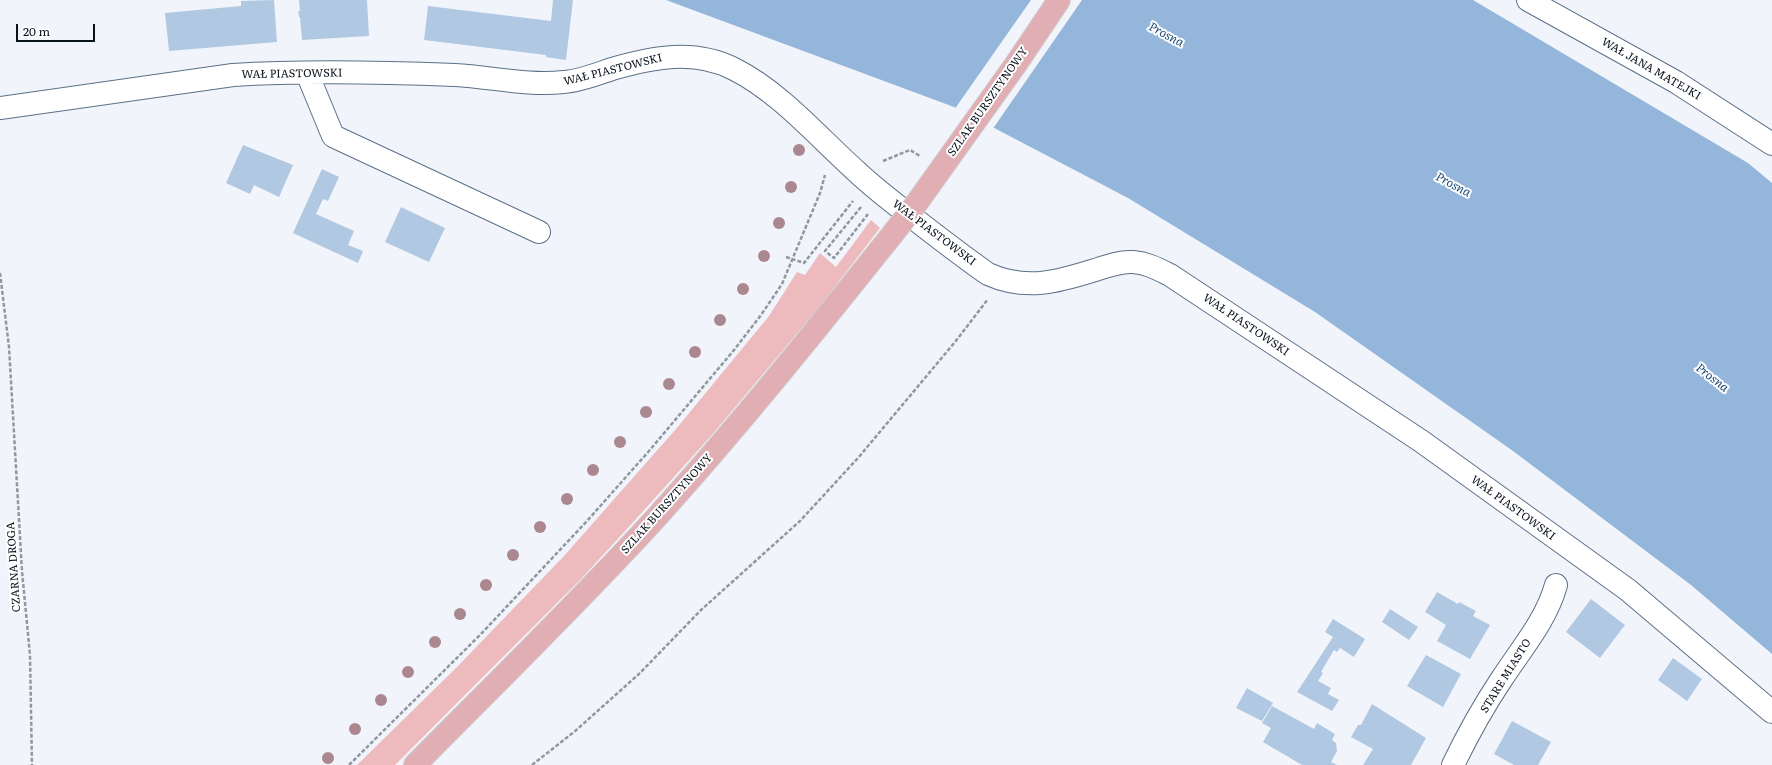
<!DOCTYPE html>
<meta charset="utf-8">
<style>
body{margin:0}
#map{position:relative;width:1772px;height:765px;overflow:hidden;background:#f1f5fb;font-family:Literata,serif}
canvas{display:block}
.scale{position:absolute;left:16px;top:24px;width:79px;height:18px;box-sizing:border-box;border:2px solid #09111a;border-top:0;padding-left:5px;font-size:12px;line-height:14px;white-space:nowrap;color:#09111a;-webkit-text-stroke:3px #fff;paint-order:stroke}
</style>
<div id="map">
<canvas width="1772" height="765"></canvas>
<div class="scale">20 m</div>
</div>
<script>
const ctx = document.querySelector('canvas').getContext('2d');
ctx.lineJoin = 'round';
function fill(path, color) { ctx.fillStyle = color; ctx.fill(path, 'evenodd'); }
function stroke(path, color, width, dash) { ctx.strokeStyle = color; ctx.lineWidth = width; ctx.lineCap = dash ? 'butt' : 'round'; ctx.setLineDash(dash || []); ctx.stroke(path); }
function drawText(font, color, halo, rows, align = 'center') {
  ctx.font = font + ' Literata,serif'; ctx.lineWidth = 4; ctx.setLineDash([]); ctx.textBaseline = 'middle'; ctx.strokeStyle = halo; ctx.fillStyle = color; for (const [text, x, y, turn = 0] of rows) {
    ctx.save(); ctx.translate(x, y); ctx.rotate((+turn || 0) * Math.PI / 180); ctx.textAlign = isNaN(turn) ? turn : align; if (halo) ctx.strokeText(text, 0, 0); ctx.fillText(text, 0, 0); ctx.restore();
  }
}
fill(new Path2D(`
 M871,220L880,228L820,306L711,436L636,519L581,579L395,765H357L457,667L564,556L676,429L769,316L797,272L805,275L820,253L836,267Z`), '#edbabd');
fill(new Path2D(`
 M666,0H1473L1748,163L1772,183V654L1691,585L1513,451L1315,312L1128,198L954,107Z`), '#95b6db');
fill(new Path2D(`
 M1031,0H1082L992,130L954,110Z`), '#f1f5fb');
fill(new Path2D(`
 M274,0L277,42L169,51L165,13L241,6V1Z
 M299,0H367L369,36L302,40L300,17H299L298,11H300Z
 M553,0H573L566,60L546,57V55L424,40L428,6L551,21Z
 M243,145L293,165L279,197L254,185L250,194L226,183Z
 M322,169L339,177L328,201L323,199L316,214L354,231L348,245L363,251L358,263L293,233Z
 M401,207L445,228L429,262L385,242Z
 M1437,592L1458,604L1459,602L1476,611L1473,616L1490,625L1470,659L1437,641L1446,625L1425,612Z
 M1591,599L1625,625L1600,658L1566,632Z
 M1390,609L1418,627L1409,640L1382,622Z
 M1333,619L1365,639L1354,657L1340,648L1337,652L1334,650L1321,672L1323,673L1318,681L1331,688L1328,694L1339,700L1332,711L1297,692L1333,637L1325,632Z
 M1426,655L1461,674L1443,707L1407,686Z
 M1673,658L1702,679L1687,701L1658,680Z
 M1247,688L1273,703L1262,721L1236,708Z
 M1372,704L1426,738L1411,765H1363L1373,749L1351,737L1358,725H1361Z
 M1272,706L1314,729L1317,723L1335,734L1332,740L1336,743L1337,751L1331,762L1337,765H1302L1263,742L1271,728L1262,723Z
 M1512,721L1551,742L1538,765H1514L1494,754Z`), '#b1c8e2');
const minor = new Path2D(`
 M1528,0L1676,82L1772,144
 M307,73L333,136L539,232
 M0,108L233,75C307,70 382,72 455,75C492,77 527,86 564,82C580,81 597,74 612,69C653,57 695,49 734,69C780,92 818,137 856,171C876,190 899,207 921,224C943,241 965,258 988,274C1026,291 1057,282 1095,270C1107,266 1121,261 1133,262C1147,263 1158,269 1170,275L1421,441L1628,590L1772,712
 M1453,765C1467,736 1483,707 1501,680C1521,649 1546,621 1556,585`);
const major = new Path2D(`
 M916,204L1016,64L1059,0
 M415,765C495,684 577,604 654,520C740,425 819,326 899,226`);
stroke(minor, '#5b7088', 24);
stroke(major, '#cecfd1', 24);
stroke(new Path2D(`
 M883,161L910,150L920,156
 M861,207L825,251L834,258L868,214
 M786,257L804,263L853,201
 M0,273L9,347L22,571L30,655L32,765
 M349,765L481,634L587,521L649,451L734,350L761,315L782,284L820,193L825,175
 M532,765L574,732L639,674L701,610L800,521L858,458L955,342L988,299`), '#91979e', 2.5, [4, 2]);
stroke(minor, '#fff', 22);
stroke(major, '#e1aeb3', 22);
const majorBridge = new Path2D(`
 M899,226L916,204`);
stroke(majorBridge, '#cecfd1', 24, []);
stroke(majorBridge, '#e1aeb3', 22);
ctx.fillStyle = '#ab888f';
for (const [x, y] of [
 [799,150],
 [791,187],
 [779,223],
 [764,256],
 [743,289],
 [720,320],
 [695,352],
 [669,384],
 [646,412],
 [620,442],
 [593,470],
 [567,499],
 [540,527],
 [513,555],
 [486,585],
 [460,614],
 [435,642],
 [408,672],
 [381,700],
 [355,729],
 [328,758]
]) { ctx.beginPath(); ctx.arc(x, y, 6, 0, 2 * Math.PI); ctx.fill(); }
drawText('11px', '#09111a', '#fff', [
 ["WAŁ JANA MATEJKI",1651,69,30],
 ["WAŁ PIASTOWSKI",613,70,-14],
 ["WAŁ PIASTOWSKI",292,74,-1],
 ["SZLAK BURSZTYNOWY",988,102,-55],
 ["WAŁ PIASTOWSKI",934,233,37],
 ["WAŁ PIASTOWSKI",1246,325,34],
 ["SZLAK BURSZTYNOWY",667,504,-48],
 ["WAŁ PIASTOWSKI",1513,508,36],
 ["CZARNA DROGA",14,567,-94],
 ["STARE MIASTO",1506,676,-58]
]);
drawText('italic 12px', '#1b4a79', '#fff', [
 ["Prosna",1166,35,28],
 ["Prosna",1453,185,28],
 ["Prosna",1712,378,38]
]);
</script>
